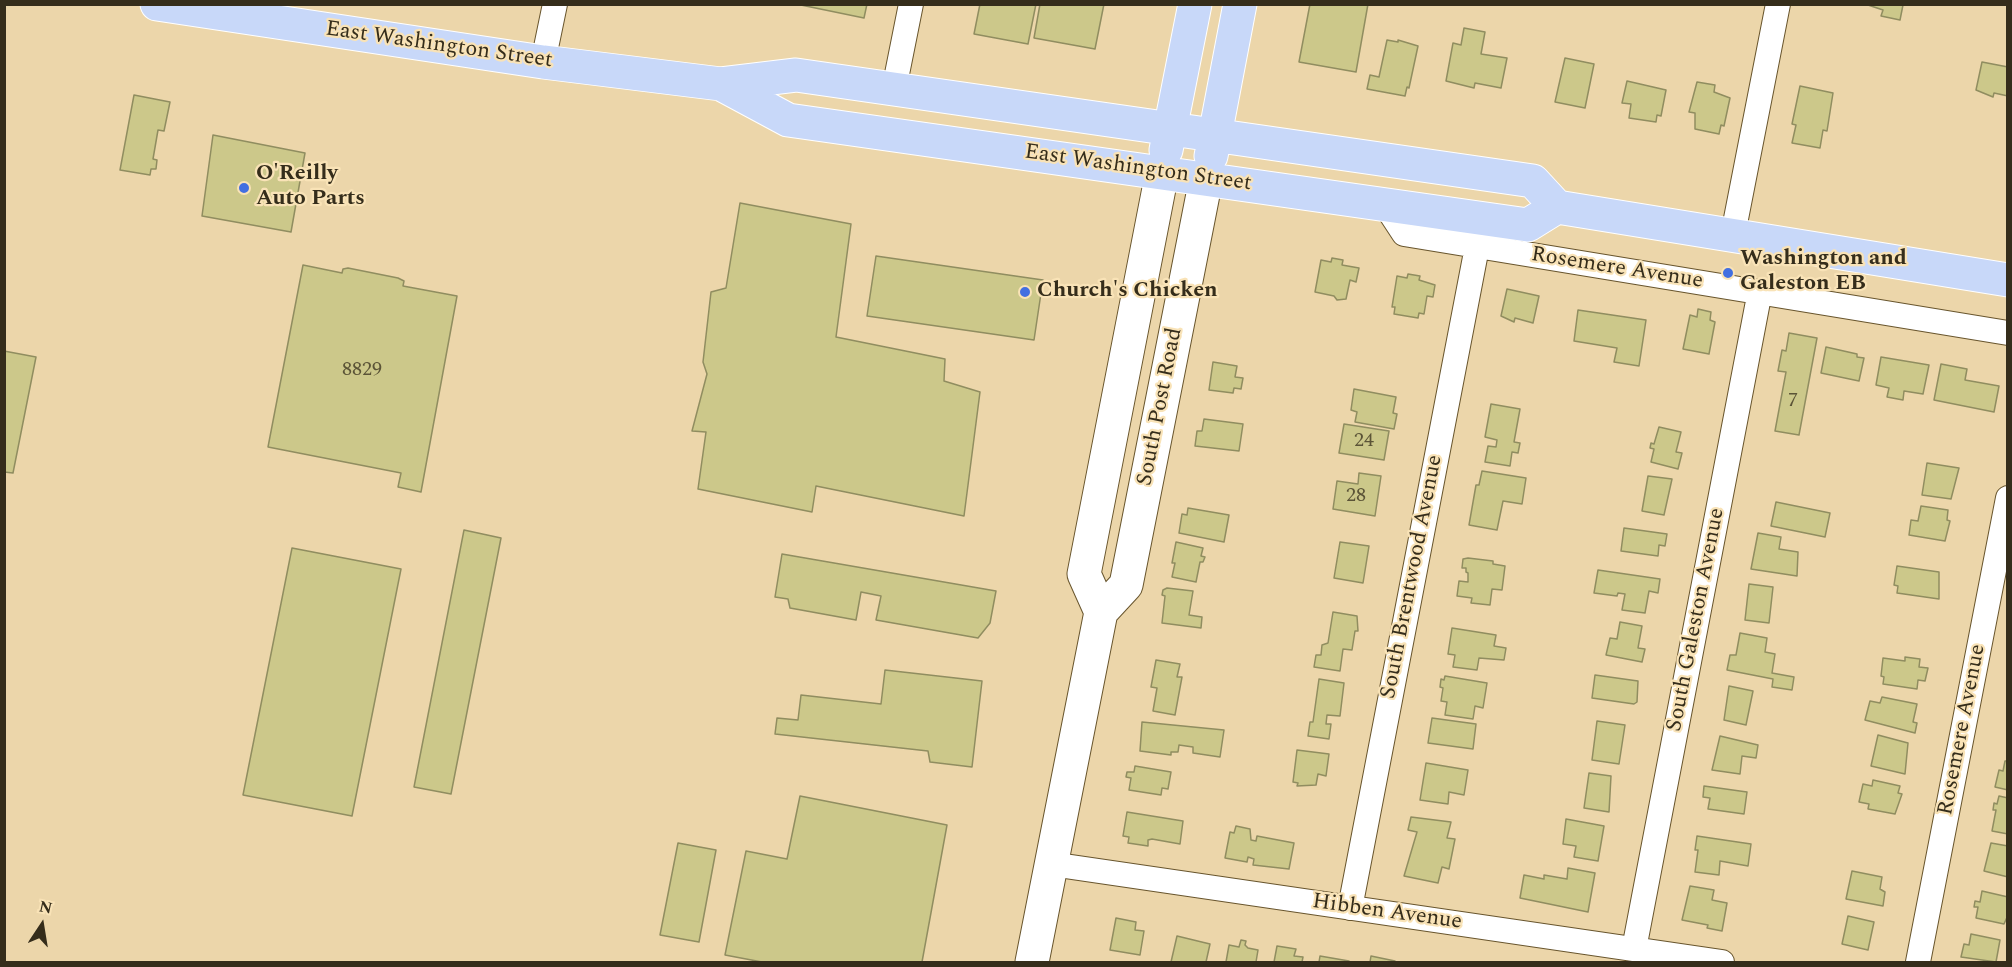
<!DOCTYPE html>
<style>
body{margin:0}
#map{position:relative;width:2012px;height:967px;overflow:hidden;background:#ecd6aa;font-family:Spectral,serif}
canvas{display:block}
.frame{position:absolute;inset:0;border:6px solid #352d1b;pointer-events:none}
.north{position:absolute;left:12px;top:895px;width:60px;height:60px;-webkit-text-stroke:4px #f9e3b7;paint-order:stroke;rotate:12deg;font-size:16px;font-weight:700;line-height:24px;text-align:center;color:#352d1b}
.north::after{content:'';display:block;margin:auto;width:21px;height:27px;background:#352d1b;clip-path:polygon(50% 0,100% 100%,50% 72%,0 100%)}
</style>
<div id="map">
<canvas width="2012" height="967"></canvas>
<div class="frame"></div>
<div class="north">N</div>
</div>
<script>
const ctx = document.querySelector('canvas').getContext('2d');
ctx.lineJoin = 'round';
function fill(path, color) { ctx.fillStyle = color; ctx.fill(path, 'evenodd'); }
function stroke(path, color, width, dash) { ctx.strokeStyle = color; ctx.lineWidth = width; ctx.lineCap = dash ? 'butt' : 'round'; ctx.setLineDash(dash || []); ctx.stroke(path); }
function drawText(font, color, halo, rows, align = 'center') {
  ctx.font = font + ' Spectral,serif'; ctx.lineWidth = 4.5; ctx.setLineDash([]); ctx.textBaseline = 'middle'; ctx.strokeStyle = halo; ctx.fillStyle = color; for (const [text, x, y, turn = 0] of rows) {
    ctx.save(); ctx.translate(x, y); ctx.rotate((+turn || 0) * Math.PI / 180); ctx.textAlign = isNaN(turn) ? turn : align; if (halo) ctx.strokeText(text, 0, 0); ctx.fillText(text, 0, 0); ctx.restore();
  }
}
const building = new Path2D(`
 M796,4H867L864,18Z
 M980,4H1036L1028,44L974,34Z
 M1040,4H1104L1095,49L1034,38Z
 M1310,4H1368L1356,72L1299,62Z
 M1865,4L1903,5L1900,20L1881,16L1883,10Z
 M1464,28L1485,32L1481,54L1507,58L1501,88L1475,83L1474,88L1446,81L1453,43L1461,45Z
 M1387,40L1398,42V40L1418,46L1409,88L1407,87L1405,96L1367,89L1370,75L1379,77Z
 M1565,58L1594,64L1585,108L1555,102Z
 M1982,62L2008,67V96L1994,93L1993,97L1976,90Z
 M1627,81L1666,90L1661,116L1657,115L1656,122L1629,118L1631,104L1622,103Z
 M1697,82L1715,85L1714,92L1730,98L1724,126L1721,125L1719,134L1695,129V113L1689,112Z
 M1800,86L1833,93L1827,131L1823,130L1820,148L1792,143L1796,125L1792,124Z
 M134,95L170,102L164,131L158,130L153,159L157,160L156,169H151L150,175L120,170Z
 M213,135L305,153L291,232L202,216Z
 M740,203L851,224L836,337L945,359L944,381L980,392L964,516L816,486L812,512L698,489L706,432L692,431L707,374L703,362L711,292L726,288Z
 M876,256L1043,280L1034,340L867,316Z
 M1332,258L1343,260L1342,265L1359,268L1356,282L1350,280L1346,299L1337,300L1334,296L1315,292L1321,260L1331,262Z
 M303,265L342,273L343,269L348,268L398,278L404,281L403,286L457,296L421,492L398,487L401,473L268,447Z
 M1408,274L1420,276L1419,280L1435,285L1433,297L1427,296L1424,314L1419,313L1418,318L1394,314L1395,307H1392L1397,276L1407,278Z
 M1507,289L1539,296L1533,323L1515,318L1514,322L1501,316Z
 M1698,309L1711,312L1710,320L1715,322L1709,354L1683,349L1690,315L1697,317Z
 M1578,310L1646,320L1639,366L1614,362L1617,348L1574,341Z
 M1789,333L1817,338L1799,435L1775,431L1786,372L1778,371L1782,350L1786,351Z
 M1826,347L1857,354V357L1864,358L1859,381L1821,373Z
 M4,351L36,357L13,473L4,472Z
 M1881,357L1929,365L1923,394L1904,391L1903,400L1887,397L1889,388L1876,385Z
 M1213,362L1237,366L1235,377L1243,378L1241,389L1234,388L1233,393L1209,390Z
 M1941,364L1967,369L1965,380L1999,386L1994,412L1934,400Z
 M1354,389L1396,397L1393,413L1397,414L1394,429L1355,422L1357,412L1351,410Z
 M1491,404L1520,409L1514,442L1520,443L1518,453L1512,452L1510,466L1485,462L1488,446L1496,447L1497,440L1485,437Z
 M1204,419L1243,424L1239,451L1195,446L1197,431H1202Z
 M1344,424L1389,431L1384,460L1339,453Z
 M1659,427L1681,432L1676,452L1682,453L1678,469L1651,462L1654,449L1650,448L1651,443L1654,444Z
 M1927,463L1959,468L1951,499L1922,495Z
 M1482,471L1526,478L1522,504L1503,501L1497,530L1469,525L1476,485H1479Z
 M1359,473L1381,476L1375,516L1333,509L1337,481L1358,484Z
 M1648,476L1672,479L1664,515L1642,511Z
 M1776,502L1830,513L1825,537L1771,526Z
 M1921,506L1948,510L1947,520L1950,521L1945,541L1909,535L1911,520L1918,521Z
 M1188,508L1229,515L1224,542L1179,533L1182,514L1187,515Z
 M1624,528L1667,534L1665,546L1659,545L1658,556L1621,551Z
 M464,530L501,538L451,794L414,787Z
 M1758,533L1781,537L1779,549L1798,552L1797,576L1751,569Z
 M1176,542L1203,548L1201,556L1205,557L1203,562H1200L1196,582L1172,577L1175,563H1172Z
 M1340,542L1369,546L1363,583L1334,578Z
 M292,548L401,569L352,816L243,795Z
 M782,554L996,591L990,623L978,638L876,620L881,596L861,592L856,620L790,608L788,599L775,597Z
 M1468,558L1493,561V564L1505,566L1502,590L1492,589L1490,605L1471,603L1472,598L1457,596L1459,581L1468,582V573L1466,572V568H1462L1463,559Z
 M1897,566L1939,572V599L1897,593L1898,586L1894,585Z
 M1598,570L1660,579L1658,593L1649,591L1645,613L1622,610L1625,594L1618,593L1617,596L1594,593Z
 M1749,584L1773,587L1769,623L1745,620Z
 M1167,588L1193,591L1189,615L1202,617L1201,628L1162,623L1165,596L1162,595L1163,590Z
 M1333,612L1357,616L1358,631H1355L1352,650L1343,649L1340,671L1314,667L1316,655H1321L1322,645L1328,643Z
 M1620,622L1642,626L1638,648L1645,649L1642,662L1606,655L1610,638L1617,639Z
 M1452,628L1496,635L1494,646L1506,648L1504,660L1479,658L1477,670L1453,667L1455,655L1448,654Z
 M1740,633L1767,638L1765,652L1775,654L1772,673L1794,677L1792,690L1772,687L1773,679L1727,670L1730,655H1736Z
 M1905,657L1920,659L1919,667L1928,668L1925,681L1918,680L1917,689L1883,684L1884,677L1881,676L1883,658L1905,661Z
 M1156,660L1180,664L1177,677H1182L1175,715L1153,711L1157,688L1151,687Z
 M885,670L982,681L972,767L930,762L928,751L775,734L777,718L798,720L801,695L881,704Z
 M1595,675L1638,681L1637,702L1634,704L1592,698Z
 M1445,676L1487,683L1483,708L1475,706L1473,719L1445,715L1447,702L1441,701L1443,688L1440,687L1441,679L1444,680Z
 M1319,679L1344,683L1340,716L1327,715L1326,724H1331L1329,739L1308,736L1310,722H1313Z
 M1729,686L1753,691L1746,725L1724,720Z
 M1882,697L1917,704L1913,722L1917,723L1915,733L1865,720L1870,701L1880,703Z
 M1432,718L1476,724L1473,749L1428,743Z
 M1597,721L1625,725L1619,764L1592,760Z
 M1142,722L1224,730L1220,757L1193,753V747L1179,745L1178,752H1171V755L1140,751Z
 M1878,735L1908,743L1905,774L1871,766Z
 M1720,736L1758,745L1756,758L1742,756L1740,774L1712,770Z
 M1297,750L1329,754L1326,776L1318,774L1316,785L1297,786L1298,783L1293,782Z
 M2005,761H2008V790L1995,787L1999,770L2003,771Z
 M1426,763L1468,770L1464,795L1449,792L1448,804L1420,800Z
 M1135,766L1171,772L1168,789L1162,788L1161,795L1129,790L1131,778L1126,777L1127,772H1134Z
 M1589,773L1611,776L1609,812L1584,808Z
 M1873,780L1900,786L1898,793L1902,794L1895,814L1868,809L1869,804L1859,802L1863,784L1872,786Z
 M1704,786L1747,792L1744,814L1708,809L1710,798L1703,797Z
 M800,796L947,825L922,962H762L725,955L746,851L787,859Z
 M1999,796L2008,798V834L1992,831L1996,810H1993L1994,803L1997,804Z
 M1127,812L1183,821L1180,844L1152,839L1148,840V846L1128,843L1129,837L1123,836Z
 M1411,817L1451,822L1447,838L1455,839L1449,869L1442,867L1438,883L1404,876L1417,832L1408,830Z
 M1566,819L1604,826L1598,861L1574,857L1576,846L1563,844Z
 M1236,826L1250,829L1251,840L1256,841L1257,836L1294,843L1289,869L1253,865L1254,859L1248,857L1247,862L1225,858L1230,832L1234,833Z
 M1697,836L1751,844L1748,866L1720,861L1719,875L1695,872L1698,850H1695Z
 M678,843L716,850L699,942L660,935Z
 M1991,843L2008,846V877L1984,871Z
 M1568,868L1595,873L1588,912L1520,898L1524,875L1544,879V875L1567,879Z
 M1852,871L1882,877L1880,889L1885,892L1883,906L1846,899Z
 M1690,886L1714,890L1712,900L1727,903L1722,931L1707,928L1708,925L1682,920Z
 M1982,891L2008,897V915L2004,924L1976,918L1978,907H1974L1975,901L1980,902Z
 M1848,916L1874,922L1868,950L1842,944Z
 M1116,918L1136,922L1135,930L1144,931L1140,955L1110,950Z
 M1971,934L2000,940L1996,962L1961,957L1964,944L1969,945Z
 M1177,936L1210,944L1206,962H1171Z
 M1241,940L1246,941L1245,945L1248,948L1258,950L1256,962H1226L1229,945L1239,947Z
 M1277,946L1296,949L1294,956L1303,957L1302,962H1274Z
 M1320,956L1349,961V962H1319Z
 M1371,956L1395,961V962H1370Z`);
fill(building, '#ccc88a');
stroke(building, '#908d60', 1.5);
const street = new Path2D(`
 M543,62L555,4
 M894,89L911,4
 M1385,205L1404,234L2008,333
 M1733,234L1778,4
 M1051,864L1722,962
 M1350,908L1477,247
 M1634,949L1760,291
 M1918,962L2008,498`);
const secondary = new Path2D(`
 M1101,612L1084,574L1162,173
 M1032,962L1101,612L1126,585L1206,179`);
const primary = new Path2D(`
 M157,4L543,62L721,84L796,75L1533,181L1557,207L2008,280
 M721,84L788,120L1528,225L1557,207
 M1166,150L1195,4
 M1211,156L1240,4`);
stroke(street, '#68552d', 26);
stroke(secondary, '#68552d', 35);
stroke(primary, '#fff', 35);
stroke(street, '#fff', 24);
stroke(secondary, '#fff', 33);
stroke(primary, '#c8d8f9', 33);
for (const [x, y, r, color] of [
 [244,188,6,"#426fe1"],
 [1728,273,6,"#426fe1"],
 [1025,292,6,"#426fe1"]
]) { const dot = new Path2D(); dot.arc(x, y, r, 0, 2 * Math.PI); ctx.fillStyle = color; ctx.fill(dot); stroke(dot, '#f9e3b7', 2); }
drawText('20px', '#5b5437', null, [
 ["8829",362,371],
 ["7",1793,402],
 ["24",1364,442],
 ["28",1356,497]
]);
drawText('22px', '#352d1b', '#f9e3b7', [
 ["East Washington Street",439,46,8],
 ["East Washington Street",1138,169,8],
 ["Rosemere Avenue",1617,269,9],
 ["South Post Road",1161,407,-79],
 ["South Brentwood Avenue",1413,577,-79],
 ["South Galeston Avenue",1697,620,-79],
 ["Rosemere Avenue",1963,730,-79],
 ["Hibben Avenue",1387,913,8]
]);
drawText('bold 22px', '#352d1b', '#f9e3b7', [
 ["O'Reilly",256,175],
 ["Auto Parts",256,200],
 ["Washington and",1740,260],
 ["Galeston EB",1740,285],
 ["Church's Chicken",1037,292]
], 'left');
</script>
